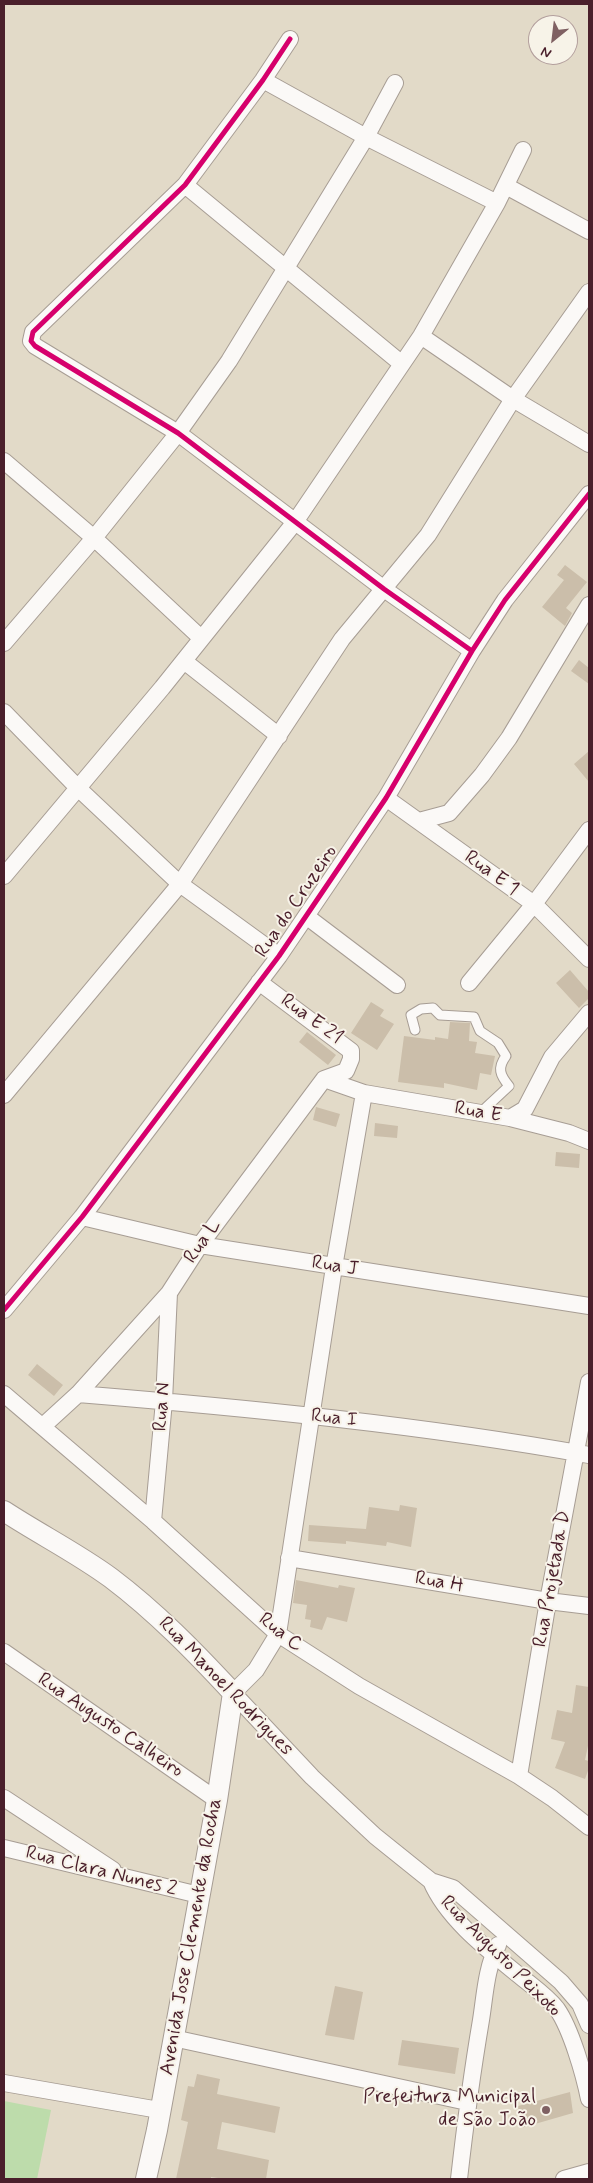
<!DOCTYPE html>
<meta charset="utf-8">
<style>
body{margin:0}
#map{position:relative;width:593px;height:2183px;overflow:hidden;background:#e2dac8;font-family:Mynerve,sans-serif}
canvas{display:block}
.frame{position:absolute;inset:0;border:5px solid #4a1f2b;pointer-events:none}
.north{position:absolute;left:528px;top:15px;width:50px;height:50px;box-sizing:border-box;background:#f7f3e8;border:1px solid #b29e9c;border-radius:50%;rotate:209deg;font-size:14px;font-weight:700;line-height:20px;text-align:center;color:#4a1f2b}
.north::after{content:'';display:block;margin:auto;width:18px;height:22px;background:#7f6062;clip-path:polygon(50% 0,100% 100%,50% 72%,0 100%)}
</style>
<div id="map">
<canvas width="593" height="2183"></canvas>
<div class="frame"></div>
<div class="north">N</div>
</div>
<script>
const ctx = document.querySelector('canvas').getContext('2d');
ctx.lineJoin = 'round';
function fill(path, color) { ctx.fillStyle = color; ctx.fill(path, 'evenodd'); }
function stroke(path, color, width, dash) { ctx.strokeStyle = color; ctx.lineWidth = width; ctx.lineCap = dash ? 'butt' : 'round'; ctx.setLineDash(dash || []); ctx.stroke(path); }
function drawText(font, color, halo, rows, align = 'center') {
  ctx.font = font + ' Mynerve,sans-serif'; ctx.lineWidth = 4; ctx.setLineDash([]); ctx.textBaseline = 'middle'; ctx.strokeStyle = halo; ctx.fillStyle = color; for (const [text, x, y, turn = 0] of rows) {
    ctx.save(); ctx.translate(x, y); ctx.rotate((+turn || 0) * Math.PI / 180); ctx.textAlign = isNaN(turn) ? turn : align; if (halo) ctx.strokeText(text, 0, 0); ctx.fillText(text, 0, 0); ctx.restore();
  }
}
fill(new Path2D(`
 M4,2101L51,2110L37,2179H4Z`), '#bddcab');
fill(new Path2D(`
 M565,565L587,582L566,608L572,613L565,626L542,607L564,580L557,575Z
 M579,660L589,668V684L571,671Z
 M589,751V782L574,764Z
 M570,970L589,992V998L579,1008L556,983Z
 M371,1002L384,1010L380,1016L394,1024L377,1050L351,1033Z
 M450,1022L470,1023L469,1041L477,1042L475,1053L495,1056L491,1075L480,1073L477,1090L444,1083V1088L398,1082L404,1036L435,1040V1037L448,1039Z
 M307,1032L336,1055L328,1065L299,1042Z
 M316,1107L340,1114L336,1127L313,1120Z
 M375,1123L398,1126L397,1138L374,1136Z
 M556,1152L580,1154L579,1168L555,1166Z
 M37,1364L63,1385L54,1396L28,1375Z
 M400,1505L417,1508L411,1547L387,1542L386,1546L346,1541V1544L308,1541L309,1525L366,1529L369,1507L399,1511Z
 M296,1580L338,1588L339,1585L355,1588L347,1622L327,1617L322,1630L310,1627L311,1620L305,1619L307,1605L293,1603Z
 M576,1685L589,1687V1741L585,1760L589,1761V1768L585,1779L555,1768L565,1742L551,1739L557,1710L572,1713Z
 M335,1986L363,1992L354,2040L325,2035Z
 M402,2040L459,2048L455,2074L398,2065Z
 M197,2074L220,2079L217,2094L280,2107L275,2133L222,2122L217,2149L269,2160L266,2179H225L211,2177V2179H176L188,2122L181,2120L188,2086L194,2087Z
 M570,2092L573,2113L521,2128L518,2106Z`), '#cbbeaa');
const service = new Path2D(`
 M415,1030L411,1015L421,1009L433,1008L440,1015L474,1017L480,1031L498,1043L506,1056C497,1068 500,1075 509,1086L480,1113`);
const minor = new Path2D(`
 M290,39L263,80L185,185L33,332L31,341L35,346L178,433L384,589L472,651
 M263,80L366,137L497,203
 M185,185L402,364
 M506,186L589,231
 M421,336L513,399L589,444
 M4,461L94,538L201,638
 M4,643L94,538L178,433L229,361L366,137L395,83
 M184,661L279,736
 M4,712L79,789L180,884L279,956
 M386,798L534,904L589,959
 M419,821L449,813L482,775L509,738L589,605
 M4,876L162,688L295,522L421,336L497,203L523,150
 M306,916L397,985
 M259,982L351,1051V1059L346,1071L324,1079
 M469,983L534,904L589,830
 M324,1079L364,1093L510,1118L569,1133L589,1141
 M364,1093L334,1267L278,1634L256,1670L233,1693L312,1777L375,1836L431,1881L453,1888L561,1982L580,2004L589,2025
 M4,1095L180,884L342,639L428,535L513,399L589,292
 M510,1118L525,1109L552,1057L589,1013
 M82,1217L200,1245L589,1306
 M4,1310L82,1217L279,956L386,798L472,651L505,600L589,494
 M4,1394L153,1521L278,1634L359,1686L519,1776L552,1798L589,1827
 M78,1394C249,1408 421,1425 589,1455
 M43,1426L78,1394L169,1293L200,1245L324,1079
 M153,1521L164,1401L169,1293
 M289,1558L548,1601L589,1606
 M4,1652L217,1800
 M519,1776L548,1601L589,1382
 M4,1798L113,1870
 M4,1848L199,1895
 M431,1881C447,1919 488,1950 520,1976C532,1986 547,1996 557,2009C571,2029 584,2074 589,2099
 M173,2038L467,2102
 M4,2083L159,2110
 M459,2179C465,2126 472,2073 481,2020C485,1995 486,1968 498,1945
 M564,2179L589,2172`);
const tertiary = new Path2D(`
 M4,1511C39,1534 77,1553 111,1578C156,1612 195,1652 233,1693L217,1800L157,2130L146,2179`);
stroke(service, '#a79d94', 11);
stroke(minor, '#a79d94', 18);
stroke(tertiary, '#a79d94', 22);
stroke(service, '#fbf9f7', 9);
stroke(minor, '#fbf9f7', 16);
stroke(tertiary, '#fbf9f7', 20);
stroke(new Path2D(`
 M290,39L263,80L185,185L33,332L31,341L35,346L178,433L384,589L472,651
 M4,1310L82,1217L279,956L386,798L472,651L505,600L589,494`), '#d6006c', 5);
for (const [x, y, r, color] of [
 [546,2110,5,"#7f6062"]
]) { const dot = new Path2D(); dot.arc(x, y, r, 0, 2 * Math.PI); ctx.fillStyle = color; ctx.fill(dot); stroke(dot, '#f7f3e8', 2); }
drawText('20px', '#4a1f2b', '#f7f3e8', [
 ["Rua E 1",491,874,36],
 ["Rua do Cruzeiro",297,902,-56],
 ["Rua E 21",311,1020,36],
 ["Rua E",478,1113,10],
 ["Rua L",203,1242,-55],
 ["Rua J",335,1267,9],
 ["Rua N",163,1407,-86],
 ["Rua I",334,1419,6],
 ["Rua Projetada D",553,1579,-80],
 ["Rua H",439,1583,10],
 ["Rua C",280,1633,38],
 ["Rua Manoel Rodrigues",225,1687,46],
 ["Rua Augusto Calheiro",110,1726,34],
 ["Rua Clara Nunes 2",101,1872,14],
 ["Avenida Jose Clemente da Rocha",192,1937,-80],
 ["Rua Augusto Peixoto",500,1957,45]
]);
drawText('20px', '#4a1f2b', '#f7f3e8', [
 ["Prefeitura Municipal",536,2098],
 ["de São João",536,2121]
], 'right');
</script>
